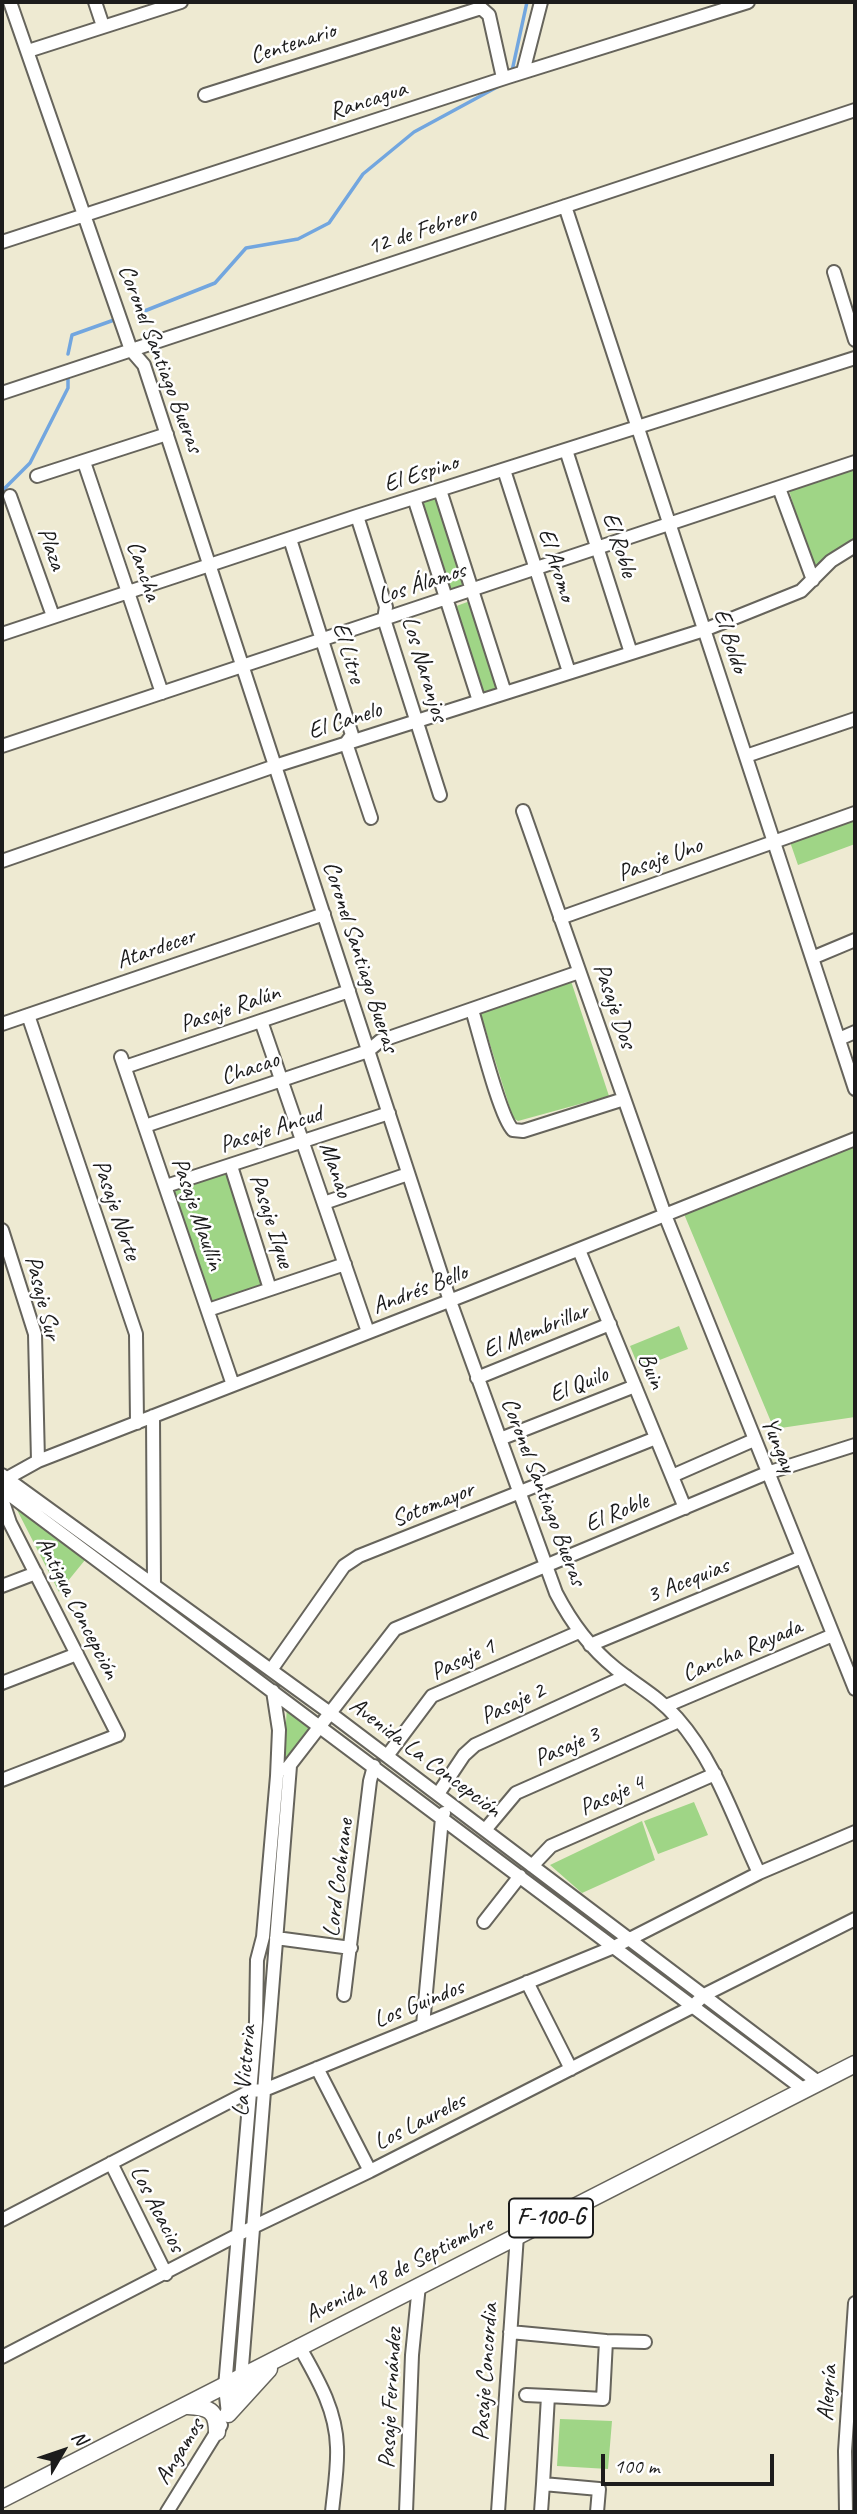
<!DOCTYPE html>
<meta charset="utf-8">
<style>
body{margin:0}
#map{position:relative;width:857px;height:2514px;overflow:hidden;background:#eeead2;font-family:Caveat,sans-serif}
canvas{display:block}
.frame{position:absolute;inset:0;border:4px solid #1c1c1c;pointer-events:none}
.north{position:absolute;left:28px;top:2416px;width:70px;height:70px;-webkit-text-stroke:5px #fff;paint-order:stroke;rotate:51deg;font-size:19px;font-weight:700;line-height:28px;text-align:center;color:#1c1c1c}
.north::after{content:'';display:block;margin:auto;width:24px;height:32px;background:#1c1c1c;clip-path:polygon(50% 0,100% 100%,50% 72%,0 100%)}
.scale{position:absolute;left:601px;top:2454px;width:173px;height:32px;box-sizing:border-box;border:4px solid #1c1c1c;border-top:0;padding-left:9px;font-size:21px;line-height:24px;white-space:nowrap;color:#1c1c1c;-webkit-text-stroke:5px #fff;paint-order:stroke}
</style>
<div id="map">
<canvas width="857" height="2514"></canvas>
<div class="frame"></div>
<div class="north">N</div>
<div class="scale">100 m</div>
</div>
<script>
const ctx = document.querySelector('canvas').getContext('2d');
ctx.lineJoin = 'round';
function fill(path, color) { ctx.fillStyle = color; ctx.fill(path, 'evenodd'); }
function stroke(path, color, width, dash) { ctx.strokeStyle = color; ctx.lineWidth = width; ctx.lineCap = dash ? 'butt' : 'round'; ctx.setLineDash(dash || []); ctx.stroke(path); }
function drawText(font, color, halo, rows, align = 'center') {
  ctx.font = font + ' Caveat,sans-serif'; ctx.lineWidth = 5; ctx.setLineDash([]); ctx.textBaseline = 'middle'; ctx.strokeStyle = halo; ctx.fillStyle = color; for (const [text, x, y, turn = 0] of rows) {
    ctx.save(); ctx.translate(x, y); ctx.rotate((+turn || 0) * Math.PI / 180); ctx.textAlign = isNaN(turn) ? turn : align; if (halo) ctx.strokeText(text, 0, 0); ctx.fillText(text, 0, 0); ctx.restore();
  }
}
fill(new Path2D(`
 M855,468V541L819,566L810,562L789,490Z
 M440,497L467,584L447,590L421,503Z
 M470,601L497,689L477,696L451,608Z
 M855,816V844L798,865L789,839Z
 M570,978L609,1096L518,1121L513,1118L480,1012Z
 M855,1146V1417L774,1429L684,1214Z
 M228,1170L265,1286L213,1304L172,1187Z
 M679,1326L688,1349L639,1368L630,1346Z
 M14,1504L85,1560L59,1592Z
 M287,1706L312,1724L286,1758L284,1756Z
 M694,1802L708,1835L658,1854L644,1821Z
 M642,1821L655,1860L582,1893L550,1865Z
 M560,2419L612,2421L608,2469L557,2466Z`), '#9fd586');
stroke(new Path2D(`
 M512,71L527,2
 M142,312L215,283L246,248L298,239L329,223L363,174L414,132L499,86
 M68,354L72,335L114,320
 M2,491L30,463L68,388V375`), '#72a6df', 3.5);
const minor = new Path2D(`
 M10,2L131,350L144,365L450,1301L556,1593C571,1622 589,1647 615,1668C636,1685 659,1697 677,1718C716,1762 734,1820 759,1873
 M95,2L103,26
 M28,51L181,2
 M523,72L541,2
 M205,95L481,8L489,15L503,78
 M565,206L855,1089
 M2,242L508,77L748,2
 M834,272L855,340
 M2,393L855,110
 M566,450L631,653
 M84,462L162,693
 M504,470L569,672
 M37,476L167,434
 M779,488L813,580
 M440,490L505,693
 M10,496L53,616
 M414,498L479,701
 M357,516L386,607L384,619L440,795
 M290,539L352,735L346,743L371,818
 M2,634L357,516L855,358
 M2,746L855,462
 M746,756L855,719
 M523,811L665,1215L855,1689
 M2,861L275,766L704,630L801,591L831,561L855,546
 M560,918L855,813
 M812,958L855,940
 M472,1010C479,1032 500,1118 513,1130L523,1131L624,1099
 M28,1015L136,1334L137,1423
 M261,1021L368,1332
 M2,1024L324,914
 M839,1039L855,1032
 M121,1057L233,1385
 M125,1067L349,991
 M145,1126L368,1051L380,1041L579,972
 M231,1166L270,1289
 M166,1186L389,1113
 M324,1203L408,1174
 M2,1230L35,1334L38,1461
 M579,1250L685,1508
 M208,1310L345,1264
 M477,1378L610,1324
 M153,1416L154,1585
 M500,1439L635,1386
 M2,1475L330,1713L818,2082
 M672,1476L754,1440
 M2,1481L38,1461L467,1294L855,1139
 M2,1489L803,2089
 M2,1499L10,1523L118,1735L2,1780
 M2,1586L36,1573
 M590,1645L802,1557
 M271,1670L344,1566L359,1556L656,1438
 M2,1683L77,1654
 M666,1706L833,1635
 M387,1756L432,1696L579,1632
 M286,1770L395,1629L767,1473L855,1445
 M438,1794L464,1755L475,1745L626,1676
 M485,1830L516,1793L679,1721
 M532,1866L551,1846L715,1774
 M484,1922L520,1876
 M276,1938L351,1948
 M527,1982L571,2069
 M344,1995L370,1781L374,1766
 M423,2025L442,1818L444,1813
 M317,2068L370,2171
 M111,2163L166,2274
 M2,2220L250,2091L264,2090L614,1947L759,1873L855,1832
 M510,2332L606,2341L603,2399L548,2396L543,2484L599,2489L597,2512
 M606,2341L645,2342
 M299,2346C317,2378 336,2409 337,2447C338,2468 334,2491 332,2512
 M2,2357L253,2227L370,2171L692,2007L704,1995L855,1919
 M526,2395L548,2396
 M231,2406L241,2379L290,1766
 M228,2414L225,2387L256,2022L257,1960L263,1937L277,1776L279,1730L273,1691
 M167,2512L221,2425
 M406,2512L412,2355L419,2285
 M498,2512L517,2235
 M541,2512L543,2484
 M846,2512L845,2451L855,2303`);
const major = new Path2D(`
 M188,2406C208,2407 217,2410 217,2432
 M228,2414L269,2369
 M2,2499L855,2064`);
stroke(minor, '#66645c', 16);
stroke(major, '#66645c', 19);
stroke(minor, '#fff', 12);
stroke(major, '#fff', 16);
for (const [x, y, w] of [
 [551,2218,84]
]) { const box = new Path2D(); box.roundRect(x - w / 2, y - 19.5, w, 39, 5); ctx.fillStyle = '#fff'; ctx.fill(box); stroke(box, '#1c1c1c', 2); }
drawText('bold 23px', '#1c1c1c', null, [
 ["F-100-G",551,2218]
]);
drawText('24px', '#1c1c1c', '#fff', [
 ["Centenario",293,44,-18],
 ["Rancagua",368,101,-18],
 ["12 de Febrero",422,231,-18],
 ["Coronel Santiago Bueras",160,359,69],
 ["El Espino",421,474,-18],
 ["El Roble",619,545,72],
 ["Plaza",51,549,71],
 ["El Aromo",556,565,72],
 ["Cancha",143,571,71],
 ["Los Álamos",422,584,-18],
 ["El Boldo",730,641,72],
 ["El Litre",348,653,73],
 ["Los Naranjos",424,669,73],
 ["El Canelo",345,721,-18],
 ["Pasaje Uno",660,860,-20],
 ["Atardecer",156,949,-19],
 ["Coronel Santiago Bueras",360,957,72],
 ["Pasaje Dos",614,1006,71],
 ["Pasaje Ralún",230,1009,-19],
 ["Chacao",250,1069,-19],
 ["Pasaje Ancud",271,1130,-18],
 ["Manao",335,1170,71],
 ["Pasaje Norte",116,1210,71],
 ["Pasaje Maullín",197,1214,71],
 ["Pasaje Ilque",271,1221,72],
 ["Andrés Bello",420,1290,-21],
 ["Pasaje Sur",42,1298,76],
 ["El Membrillar",536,1331,-22],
 ["Buin",651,1371,68],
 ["El Quilo",579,1385,-22],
 ["Yungay",778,1445,68],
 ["Coronel Santiago Bueras",543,1492,69],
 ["Sotomayor",433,1505,-22],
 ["El Roble",617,1513,-23],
 ["3 Acequias",688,1581,-22],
 ["Antigua Concepción",77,1608,63],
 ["Cancha Rayada",742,1651,-23],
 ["Pasaje 1",463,1660,-25],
 ["Pasaje 2",513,1704,-25],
 ["Pasaje 3",567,1747,-23],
 ["Avenida La Concepción",425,1758,37],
 ["Pasaje 4",612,1796,-24],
 ["Lord Cochrane",339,1878,-83],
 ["Los Guindos",419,2004,-22],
 ["La Victoria",245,2071,-85],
 ["Los Laureles",420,2122,-27],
 ["Los Acacios",157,2209,63],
 ["Avenida 18 de Septiembre",399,2270,-27],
 ["Pasaje Concordia",486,2372,-86],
 ["Alegría",828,2393,-86],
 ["Pasaje Fernández",391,2398,-87],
 ["Angamos",180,2452,-58]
]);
</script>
